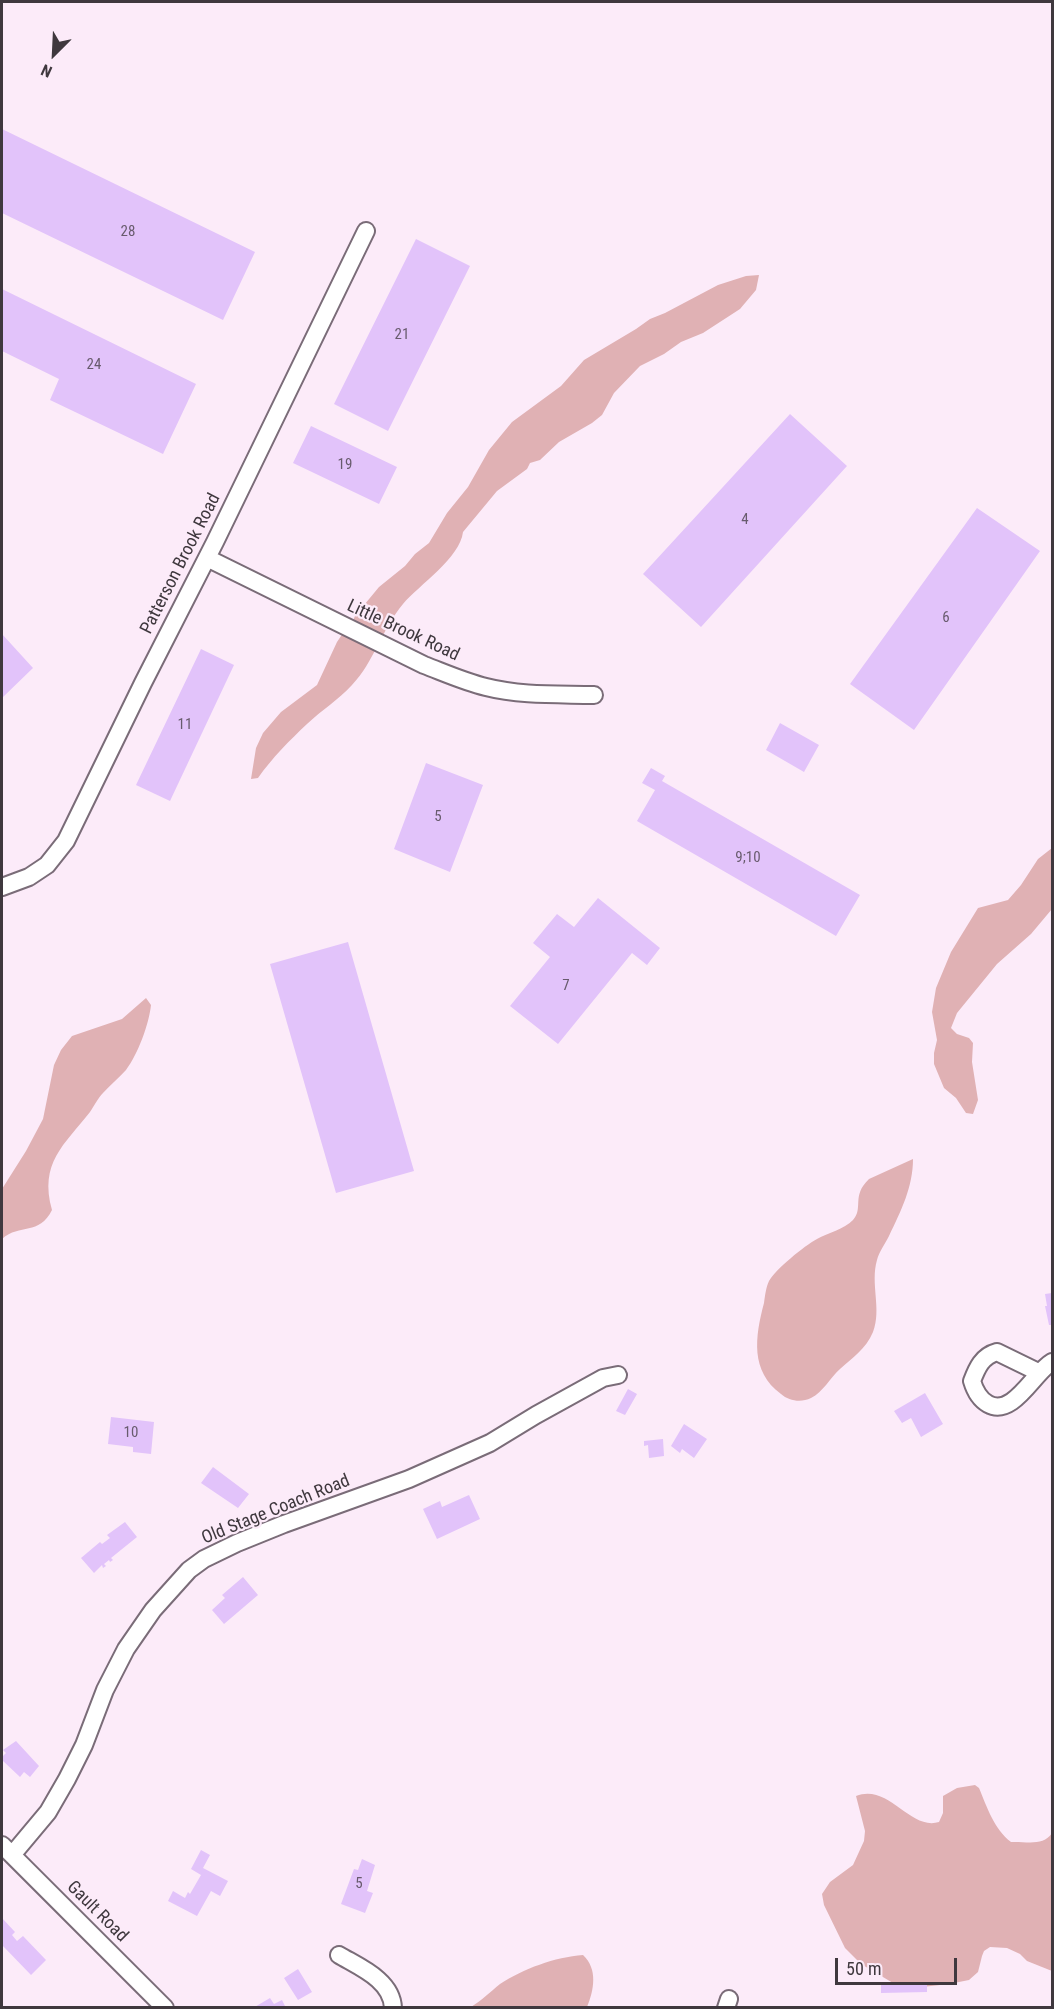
<!DOCTYPE html>
<html>
<head>
<meta charset="utf-8">
<style>
  body { margin:0 }
  #map { position:relative; width:1054px; height:2009px; overflow:hidden; background:#fcebf9; font-family:"Roboto Condensed",sans-serif }
  canvas { display:block }
  .frame { position:absolute; inset:0; border:3px solid #3f383e; pointer-events:none }
  .north { position:absolute; left:24px; top:24px; width:60px; height:60px; -webkit-text-stroke:4px #fcebf9; paint-order:stroke; rotate:204deg; font-size:16px; font-weight:700; line-height:24px; text-align:center; color:#3f383e }
  .north::after { content:''; display:block; margin:auto; width:21px; height:27px; background:#3f383e; clip-path:polygon(50% 0,100% 100%,50% 72%,0 100%) }
  .scale { position:absolute; left:835px; top:1958px; width:122px; height:27px; box-sizing:border-box; border:3px solid #3f383e; border-top:0; padding-left:8px; font-size:18px; line-height:21px; white-space:nowrap; color:#3f383e; -webkit-text-stroke:4px #fcebf9; paint-order:stroke }
</style>
</head>
<body>
<div id="map">
<canvas width="1054" height="2009"></canvas>
<div class="frame"></div>
<div class="north">N</div>
<div class="scale">50 m</div>
</div>
<script>
const context = document.querySelector('canvas').getContext('2d');
context.lineJoin = 'round';
function fillPath(path, color) { context.fillStyle = color; context.fill(path, 'evenodd'); }
function stroke(path, color, width, dash) { context.strokeStyle = color; context.lineWidth = width; context.lineCap = dash ? 'butt' : 'round'; context.setLineDash(dash || []); context.stroke(path); }
function label(font, color, halo, rows, align = 'center') {
  context.font = font + ' "Roboto Condensed",sans-serif'; context.lineWidth = 4.5; context.setLineDash([]); context.textBaseline = 'middle'; context.strokeStyle = halo; context.fillStyle = color; for (const [text, x, y, turn = 0] of rows) {
    context.save(); context.translate(x, y); context.rotate((+turn || 0) * Math.PI / 180); context.textAlign = isNaN(turn) ? turn : align; if (halo) context.strokeText(text, 0, 0); context.fillText(text, 0, 0); context.restore();
  }
}
const green = new Path2D(`
  M759,275L756,290L740,309L703,333L681,342L664,354L640,366L614,393L602,415L592,423L559,442L540,460L530,463L527,469L497,491L463,532C460,558 419,585 403,604C382,629 374,662 352,685C338,700 322,710 307,724C290,740 272,758 258,778L251,779L256,748L263,733L281,712L317,685L337,642L347,627L351,625L355,616L379,587L405,566L415,554L429,543L447,513L468,487L489,450L512,422L561,386L584,360L636,329L650,319L665,313L718,285L746,276Z
  M1052,848V909L1031,934L997,964L957,1013L951,1028L957,1034L969,1038L973,1043L972,1062L978,1100L973,1114L966,1113L956,1098L944,1088L934,1064V1053L937,1040L932,1012L936,988L951,952L978,908L1008,900L1021,885L1038,859Z
  M146,998L151,1005C149,1024 138,1054 126,1070C119,1078 110,1085 103,1093C98,1098 94,1106 90,1112C64,1145 39,1163 52,1210C39,1236 20,1223 2,1239V1189L26,1151L43,1119L54,1065L61,1050L72,1036L122,1019Z
  M913,1159C913,1187 901,1211 889,1236C885,1244 879,1252 877,1260C870,1284 882,1309 873,1332C866,1349 852,1358 840,1369C830,1378 823,1392 811,1398C801,1403 789,1401 781,1394C750,1371 755,1337 764,1303C765,1296 766,1287 769,1281C776,1269 804,1246 817,1239C828,1233 844,1229 853,1220C864,1208 851,1196 869,1179Z
  M975,1785L979,1788C987,1807 994,1829 1011,1842C1025,1841 1043,1847 1052,1833V1971L1027,1961L1020,1954L1007,1948L990,1947L984,1951L982,1956L978,1972L969,1980L949,1984L922,1987L893,1983L861,1964L845,1948L824,1905L822,1894L830,1882L853,1865L864,1841L865,1831L856,1796C889,1783 910,1831 939,1822L943,1813V1796L957,1788Z
  M583,1955C598,1969 594,1990 587,2007H471C481,2001 490,1992 500,1984C523,1969 555,1957 583,1955Z`);
const building = new Path2D(`
  M2,129L255,252L223,320L2,213Z
  M416,239L470,266L388,431L334,404Z
  M2,289L196,384L163,454L50,400L59,379L2,351Z
  M790,414L847,466L701,627L643,574Z
  M311,426L397,467L379,504L293,463Z
  M977,508L1040,551L914,730L850,684Z
  M2,634L33,668L2,698Z
  M201,649L234,665L170,801L136,785Z
  M780,723L819,745L804,772L766,750Z
  M426,763L483,785L450,872L394,849Z
  M651,768L665,776L662,781L860,895L836,936L637,821L655,790L642,783Z
  M598,898L660,948L647,965L632,953L558,1044L510,1006L550,957L533,943L557,914L574,927Z
  M348,942L414,1171L336,1193L270,964Z
  M1052,1293V1325H1049L1045,1306H1047L1045,1294Z
  M628,1389L637,1394L625,1415L616,1411Z
  M925,1393L943,1424L921,1437L911,1418L902,1423L894,1411Z
  M111,1417L154,1422L151,1454L133,1452V1447L108,1444Z
  M684,1424L707,1439L694,1458L682,1449L680,1453L671,1446Z
  M663,1439L664,1456L649,1458L648,1445L644,1446V1441Z
  M213,1467L249,1494L238,1508L201,1483Z
  M469,1495L480,1519L437,1539L423,1509L440,1501L442,1507Z
  M125,1522L137,1537L111,1558L113,1560L110,1562L109,1560L104,1564L106,1566L103,1568L102,1565L94,1573L81,1558L100,1542L102,1544L110,1538L107,1535Z
  M243,1577L258,1595L224,1624L212,1610L225,1598L222,1595Z
  M16,1741L39,1766L30,1777L24,1772L20,1777L2,1760V1757L6,1753L3,1750Z
  M201,1850L210,1855L203,1868L228,1881L220,1896L211,1891L197,1916L168,1901L173,1891L185,1898L188,1892L190,1894L201,1875L191,1869Z
  M362,1859L375,1865L367,1891L373,1893L365,1913L341,1904L354,1869L358,1870Z
  M2,1918L15,1932L12,1935L17,1941L23,1936L46,1960L31,1975L2,1945Z
  M298,1969L312,1992L298,2000L284,1978Z
  M927,1982V1992L881,1993V1983Z
  M270,1998L274,2004L282,2000L286,2008H253Z`);
const street = new Path2D(`
  M207,558L424,665C445,673 465,682 486,687C521,696 559,694 594,695
  M2,887L29,877L47,865L66,841L143,683L215,542L366,231
  M1038,1372L997,1352C982,1356 977,1368 972,1381C975,1391 979,1399 988,1404C1013,1418 1034,1372 1052,1362
  M2,1845L165,2008
  M12,1855L48,1812L67,1779L84,1745L105,1690L126,1649L153,1610L189,1570L204,1559L237,1543L284,1524L409,1479L490,1443L536,1415L603,1378L618,1375
  M339,1955C359,1967 392,1980 393,2008
  M726,2008L729,1999`);
const numberNames = [
  ["28",128,232],
  ["21",402,335],
  ["24",94,365],
  ["19",345,465],
  ["4",745,520],
  ["6",946,618],
  ["11",185,725],
  ["5",438,817],
  ["9;10",748,858],
  ["7",566,986],
  ["10",131,1433],
  ["5",359,1884]
];
const streetNames = [
  ["Patterson Brook Road",181,564,-63],
  ["Little Brook Road",403,631,25],
  ["Old Stage Coach Road",276,1510,-22],
  ["Gault Road",97,1912,45]
];
fillPath(green, '#e0b1b4');
fillPath(building, '#e2c3fa');
stroke(street, '#7a6c78', 20);
stroke(street, '#fff', 16);
label('15px', '#685b6d', null, numberNames);
label('18px', '#3f383e', '#fcebf9', streetNames);
</script>
</body>
</html>
